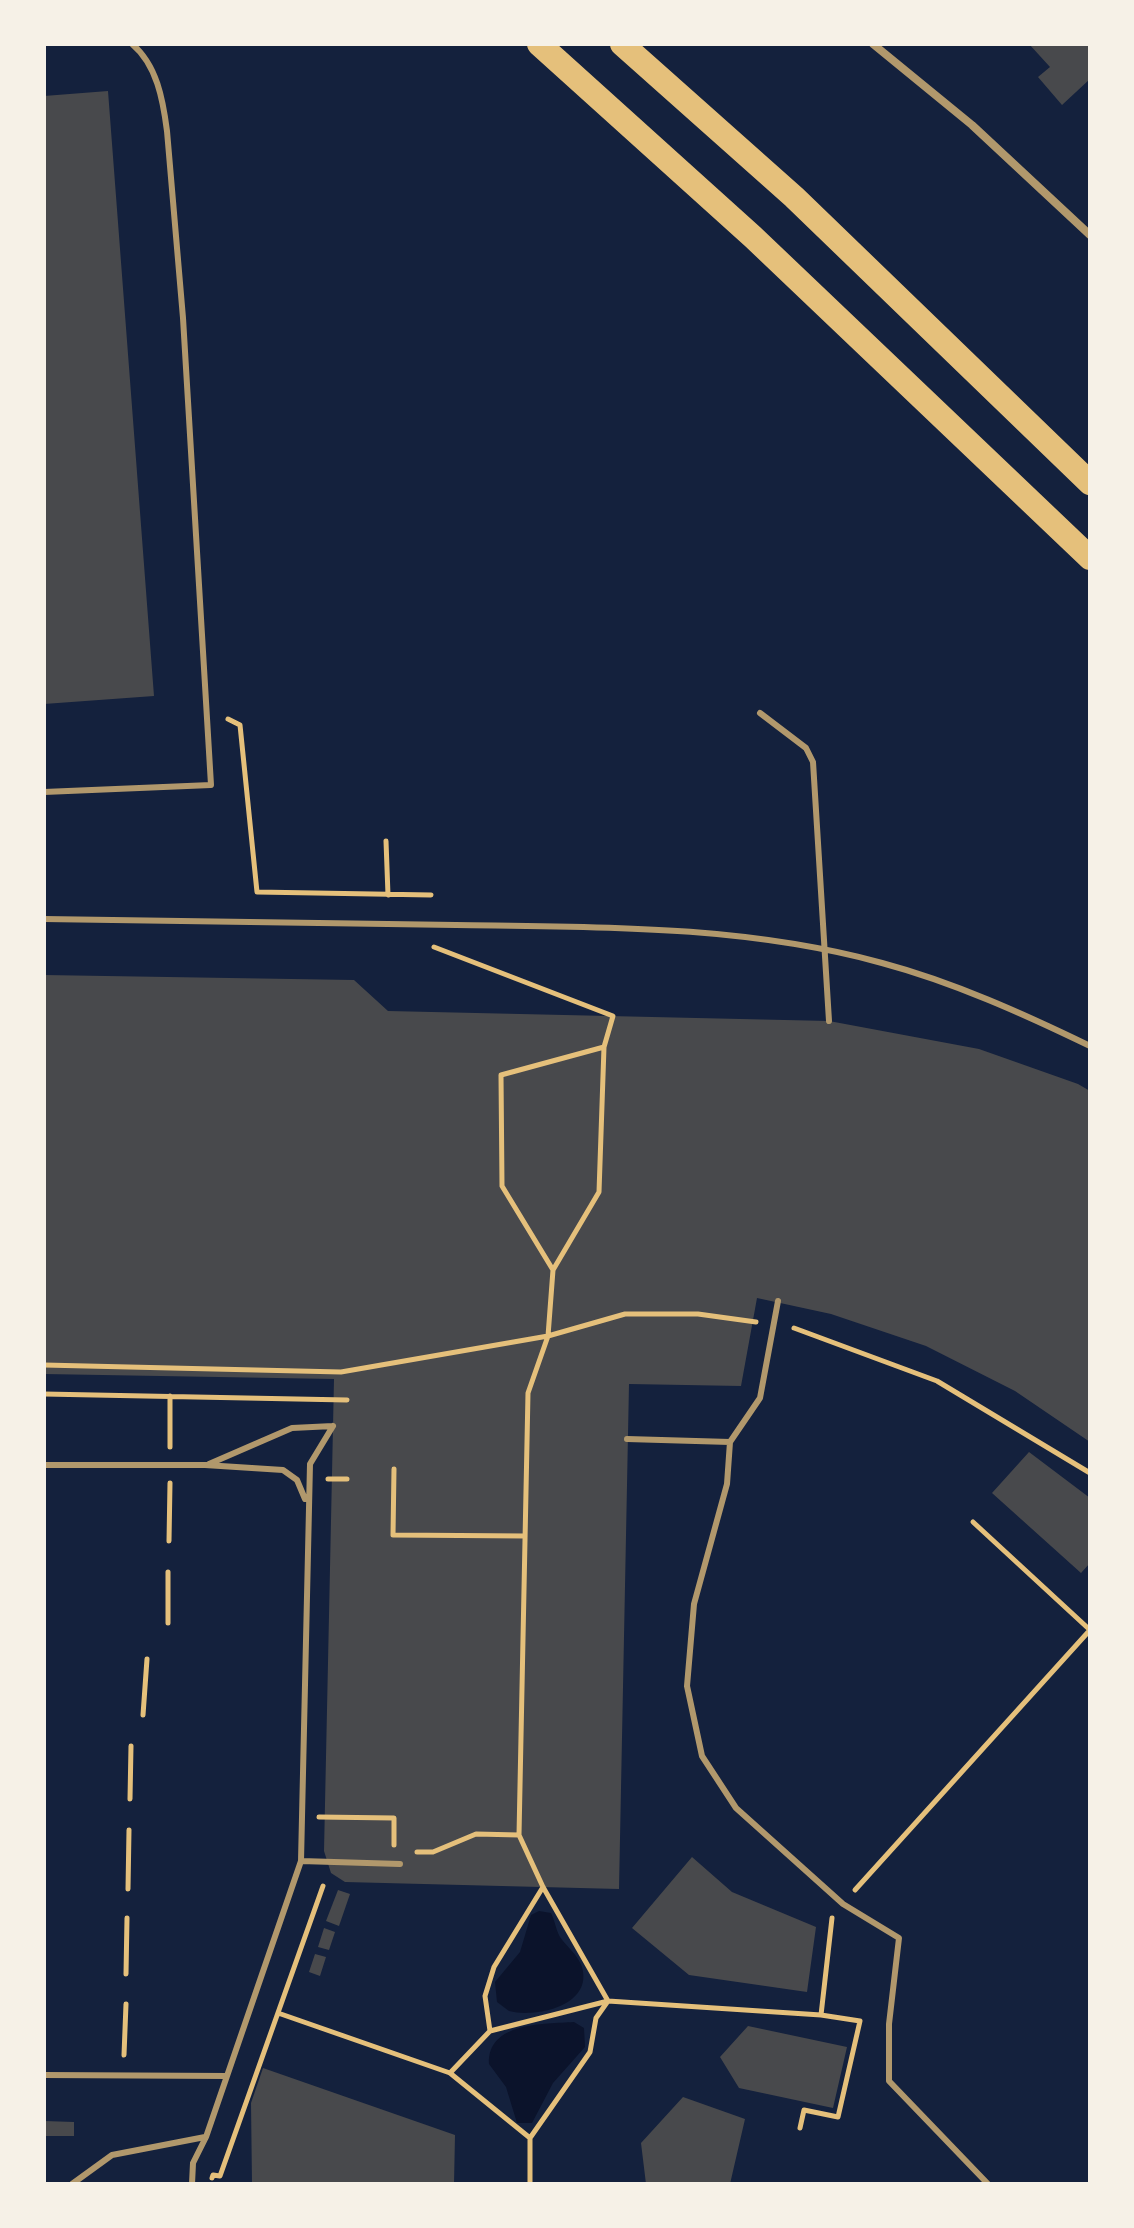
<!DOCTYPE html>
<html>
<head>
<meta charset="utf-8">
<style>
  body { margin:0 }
  #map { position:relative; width:1134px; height:2228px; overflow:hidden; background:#14213d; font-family:"Roboto Condensed",sans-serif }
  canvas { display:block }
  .frame { position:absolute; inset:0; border:46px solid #f6f1e7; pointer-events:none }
</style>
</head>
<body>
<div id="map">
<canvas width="1134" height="2228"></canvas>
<div class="frame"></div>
</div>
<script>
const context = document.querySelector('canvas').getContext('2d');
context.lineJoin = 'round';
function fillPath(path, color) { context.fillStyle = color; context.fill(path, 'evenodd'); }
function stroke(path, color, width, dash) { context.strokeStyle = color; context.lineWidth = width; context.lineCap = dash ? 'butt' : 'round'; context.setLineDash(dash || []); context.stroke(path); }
const water = new Path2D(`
  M539,1911L551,1913C555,1921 556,1930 560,1937C567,1947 578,1955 582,1967C593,2006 536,2018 509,2011L497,2002L495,1982L520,1952L531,1915Z
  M574,2022L584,2028L585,2047L553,2083L532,2123H517L506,2087L489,2064C487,2022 544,2024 574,2022Z`);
const building = new Path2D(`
  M1029,44H1090V79L1062,105L1038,77L1050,67Z
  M108,91L154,696L44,704V96Z
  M44,975L354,980L388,1011L829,1021L979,1049L1078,1084L1090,1091V1442L1015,1391L926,1346L831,1314L757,1298L741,1386L629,1384L619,1889L345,1882L331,1873L324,1851L334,1379L44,1374Z
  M1029,1452L1090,1498V1563L1081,1573L992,1493Z
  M692,1857L732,1892L816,1927L807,1992L689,1975L632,1928Z
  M338,1890L350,1894L339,1926L326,1921Z
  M324,1928L335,1932L329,1950L318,1947Z
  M315,1954L326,1957L320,1976L309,1972Z
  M748,2026L847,2047L833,2108L739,2088L720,2057Z
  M263,2068L455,2135L454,2184H252L251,2103Z
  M683,2097L745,2119L730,2184H646L641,2143Z
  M44,2121L74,2122V2136H44Z`);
const path = new Path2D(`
  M228,719L240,725L257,892L431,895
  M386,841L388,895
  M434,947L613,1016L604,1047L599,1192L553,1270L548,1336L528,1393L519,1835L543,1887L608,2001L596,2018L590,2052L530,2138V2184
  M553,1270L502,1186L501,1075L604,1047
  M794,1328L937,1381L1090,1473
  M44,1365L341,1372L548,1336L625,1314H698L756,1322
  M44,1394L347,1400
  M170,1396V1447
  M394,1469L393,1535L525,1536
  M328,1479H347
  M973,1522L1090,1630
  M169,1541L170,1483
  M168,1623V1572
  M143,1715L147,1659
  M130,1799L131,1746
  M319,1817L394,1818V1845
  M417,1852H433L476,1834L519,1835
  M128,1889L129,1830
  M855,1890L1090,1630
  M126,1974L127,1918
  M278,2013L450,2073L530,2138
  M821,2015L832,1918
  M490,2031L485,1996L494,1967L543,1887
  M124,2055L126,2004
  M450,2073L490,2031L608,2001L821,2015L860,2021L838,2117L804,2110L800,2128
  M212,2178L213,2175L220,2176L323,1886`);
const service = new Path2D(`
  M760,713L806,748L813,762L829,1021
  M44,792L211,785L183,318L167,131C163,100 157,65 132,44
  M44,919C181,921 318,924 456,925C598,927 744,925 882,963C953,982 1024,1014 1090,1046
  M778,1301L760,1398L730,1442L727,1484L694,1604L687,1686L702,1756L736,1808L843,1904L899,1938L889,2024V2081L988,2184
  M627,1439L730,1442
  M209,1464L292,1428L333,1426
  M44,1465H205L283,1470L297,1480L305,1499
  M301,1861L400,1864
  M44,2075L227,2076
  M72,2184L112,2155L205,2137
  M192,2184L193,2163L206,2137L301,1861L310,1464L333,1426`);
const minor = new Path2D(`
  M873,44L972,125L1090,235`);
const motorway = new Path2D(`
  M539,44L753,237L1090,558
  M622,44L794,197L1090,483`);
fillPath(water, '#0b132b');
fillPath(building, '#48494c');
stroke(path, '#e5c07b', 5);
stroke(service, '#b1986c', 6);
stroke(minor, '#b1986c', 8);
stroke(motorway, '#e5c07b', 24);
</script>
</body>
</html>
